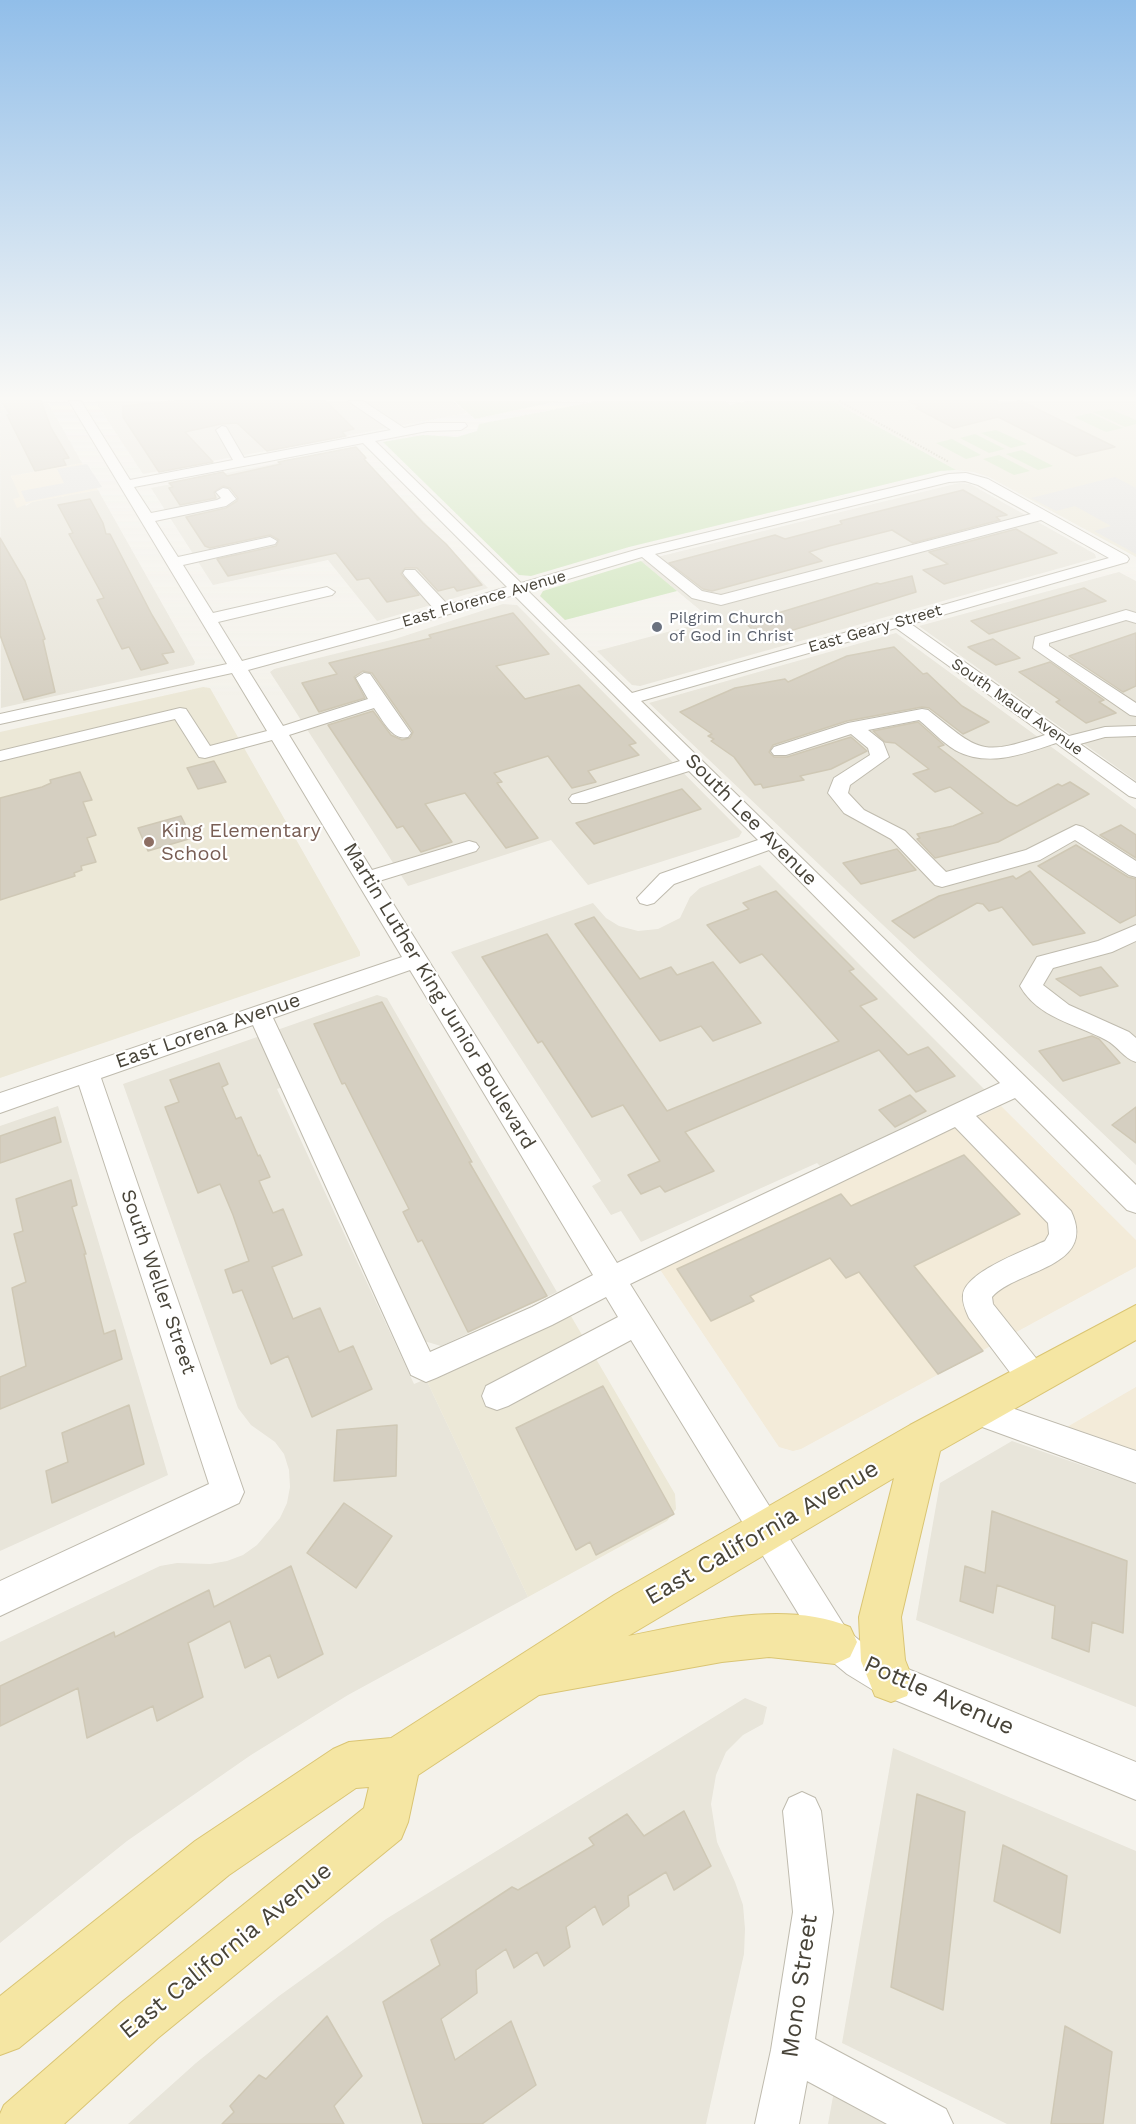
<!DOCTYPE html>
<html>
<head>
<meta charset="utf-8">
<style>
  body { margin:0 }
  canvas { display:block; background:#f4f2eb }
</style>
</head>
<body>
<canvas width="1136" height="2124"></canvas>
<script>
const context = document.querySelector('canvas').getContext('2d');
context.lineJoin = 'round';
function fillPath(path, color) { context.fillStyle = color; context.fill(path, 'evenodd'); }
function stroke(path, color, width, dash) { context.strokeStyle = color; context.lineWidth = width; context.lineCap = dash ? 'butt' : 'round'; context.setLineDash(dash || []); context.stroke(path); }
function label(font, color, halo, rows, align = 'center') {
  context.font = font + ' "Work Sans",sans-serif'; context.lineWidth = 4.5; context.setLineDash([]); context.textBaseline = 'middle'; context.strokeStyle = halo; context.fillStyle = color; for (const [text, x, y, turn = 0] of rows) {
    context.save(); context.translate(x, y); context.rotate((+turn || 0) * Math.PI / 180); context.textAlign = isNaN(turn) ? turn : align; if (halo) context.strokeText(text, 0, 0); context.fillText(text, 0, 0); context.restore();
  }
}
const residential = new Path2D(`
  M0,401H47L82,463L11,476L26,506L32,502L98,490L195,662L194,665L1,708Z
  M95,401H452L467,413L143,474Z
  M353,448L488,588L377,621L328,560L213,585L151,488Z
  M959,483L970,484L1095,554L1096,558L640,686L632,685L597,651L712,620L641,561Z
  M1119,572L1136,581V781L919,626Z
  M503,604L517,605L742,832L739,837L588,885L551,840L408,886L270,672L274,669L395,639Z
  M896,633L1136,809V1165L649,703Z
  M760,865L986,1091L820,1166L817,1163L641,1242L621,1211L611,1215L592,1186L601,1181L451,952L593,903L606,918L619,926L638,931L658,929L680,918L690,897L700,888Z
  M377,995L387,998L557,1292L441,1346L424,1341L298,1081L277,1089L414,1384L426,1379L528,1597L348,1695L251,1755L127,1841L0,1943V1642L160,1566L177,1563L210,1564L227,1561L243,1555L257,1545L280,1518L287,1503L290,1487L289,1470L284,1454L275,1442L251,1425L238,1408L123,1084Z
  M58,1106L168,1475L0,1551V1126Z
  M1012,1441L1136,1484V1707L916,1620L940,1483Z
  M745,1698L767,1707L763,1724L743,1735L726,1752L716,1775L711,1804L717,1842L735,1882L743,1905L745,1929L744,1954L706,2124H128L196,2063L279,1996L386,1919Z
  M893,1748L1136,1851V2124H1007L842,2043Z
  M834,2091L900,2124H828Z`);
const commercial = new Path2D(`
  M82,463L98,490L32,502L17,508L13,499L20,497L11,476Z
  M1001,1106L1136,1240V1267L801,1449L793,1451L779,1447L657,1265Z
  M1136,1387V1459L1068,1435L1067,1427Z`);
const education = new Path2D(`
  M832,401H1136V557L989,477L974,472L956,470Z
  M203,687L210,688L360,952V956L0,1078V732Z
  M568,1311L675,1494L676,1509L667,1521L528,1597L426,1379Z`);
const green = new Path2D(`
  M454,401H558L475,419Z
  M598,401H724L730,405L748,401H832L956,470L940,471L629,547L531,576L519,575L383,442L423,435L457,437L477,431L479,424Z
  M1110,409L1136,420V424L1125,427L1093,412Z
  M1091,413L1123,428L1106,432L1074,417Z
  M996,430L1027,444L1011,448L981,433Z
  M975,434L1005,449L989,453L960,438Z
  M952,439L981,455L966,459L936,443Z
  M1022,450L1053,466L1038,470L1006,454Z
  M999,455L1030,471L1014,475L983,459Z
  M641,561L677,591L565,620L540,596L543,591Z`);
const parking = new Path2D(`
  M87,464L102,487L26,502L21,491L64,483L57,469Z
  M1115,477L1136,488V554L1094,531L1111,526L1075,506L1056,511L1031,498Z`);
const building = new Path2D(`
  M1,401H41L51,428L69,458L63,459L66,465L35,471L7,415L10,414Z
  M174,401H326L354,429L342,432L346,436L267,451L237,423L221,424L185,432L213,462L159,472L123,417V406Z
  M909,401H997V405L1021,401L1115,447L1076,456L998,417L954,428L916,408L920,407Z
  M356,447L366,458L364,459L423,523L446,544L482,585L457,591L454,587L438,591L417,568H405L401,574L419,595L387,602L369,578L357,580L336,553L228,576L217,559L276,546L279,540L270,535L210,548L205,546L186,517L226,508L237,501L238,498L230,488L223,486L214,492L216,498L180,505L169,488L173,487L169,483L223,472L227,476L281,464L278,462Z
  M963,490L1007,515L996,517L1000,520L913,543L892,530L829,546L809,552L822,561L712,591L703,589L669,563L775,535L785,539L842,524L840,521Z
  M90,499L103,523L106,534H110L152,615L174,652L162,654L168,663L141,670L129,647L122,649L97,600L104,598L69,534L73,533L58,505Z
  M1016,529L1057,553L944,584L923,570L948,564L929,552Z
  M0,538L25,581L45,639L43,640L55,692L24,700L0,635Z
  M912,576L916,592L764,639L745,623L877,583L880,584Z
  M1084,588L1106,601L989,634L971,621Z
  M513,613L549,654L496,666L525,699L579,685L636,743L629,745L639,755L588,771L596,782L572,788L548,756L494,773L502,782L497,783L538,838L506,848L465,793L425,804L452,842L421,852L403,826L397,828L328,725L373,711L391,735L402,740L410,738L413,732L372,673L363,671L354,677L365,698L319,712L302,683L337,674L329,663L431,638L429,635Z
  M1136,633V686L1123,692L1069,656Z
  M993,639L1020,658L996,665L968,647Z
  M894,647L923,674L927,673L962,706L989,722L963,734L929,708L922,707L847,721L773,745L769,752L774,757H787L851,737L867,751L831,769L800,776L804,780L763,788L761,784L755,785L734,757L711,741L714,739L708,736L712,734L680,712L735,688L785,679L788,682L847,656Z
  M1050,662L1104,700L1099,702L1116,713L1086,723L1056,702L1060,700L1019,672Z
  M918,722L944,745L938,747L1009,802L1017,806L1058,784L1062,786L1070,782L1089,794L998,842L935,858L917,839L920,838L917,834L953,826L983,813L950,787L935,792L913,774L929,769L895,743L885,742L873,731Z
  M214,761L226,782L198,789L187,768Z
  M80,772L92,800L83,802L96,835L87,838L96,862L81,866L82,870L74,873L75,876L0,900V798L42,787L51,783L50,780Z
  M682,789L701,809L594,844L576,823Z
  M181,816L192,838L148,851L138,828Z
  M1121,825L1136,835V858L1100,835Z
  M1076,845L1128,877L1136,879V915L1120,923L1038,866Z
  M897,849L916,870L861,884L843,863Z
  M1030,871L1085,933L1033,945L1002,907L989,911L983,904L977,903L914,938L892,921L939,896L1013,876L1016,879Z
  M776,891L854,969L849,971L877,999L860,1006L908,1055L928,1047L955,1076L916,1092L879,1050L685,1132L714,1171L665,1192L660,1186L641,1194L628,1175L660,1161L623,1105L592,1117L542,1041L538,1043L482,957L547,934L667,1111L839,1041L762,954L740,963L707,925L749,909L743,903Z
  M594,917L640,979L671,967L677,975L713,962L761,1023L713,1041L701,1026L660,1041L575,924Z
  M1101,967L1118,986L1080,996L1056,979Z
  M382,1002L472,1162H469L547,1296L468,1332L422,1240L418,1242L403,1212L409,1209L345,1083L342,1084L314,1024Z
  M1092,1036L1099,1039L1120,1063L1063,1081L1039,1051Z
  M219,1063L228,1084L222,1087L236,1119L241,1117L258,1156L260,1155L270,1177L259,1181L273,1213L283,1209L302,1255L272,1267L293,1319L320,1308L339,1352L353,1346L372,1389L312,1417L288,1356L271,1364L242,1290L233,1293L225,1270L249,1261L233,1215L220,1184L198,1193L165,1107L179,1102L170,1080Z
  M910,1095L926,1111L895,1127L879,1110Z
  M1136,1107V1143L1112,1125Z
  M55,1117L61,1142L0,1163V1136Z
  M964,1155L1020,1214L914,1266L983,1351L938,1374L859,1272L846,1278L830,1258L750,1296L754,1301L711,1321L677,1269L841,1194L851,1206Z
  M71,1180L77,1205L72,1207L86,1254H84L104,1334L115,1330L122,1359L0,1409V1377L26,1366L12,1288L26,1282L14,1234L23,1231L16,1199Z
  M603,1386L674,1514L596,1555L590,1542L576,1550L516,1428Z
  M129,1405L144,1464L52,1503L46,1471L68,1462L62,1433Z
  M397,1425L396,1476L334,1481L337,1430Z
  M344,1503L392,1536L356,1588L307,1553Z
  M992,1511L1127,1561L1123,1633L1092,1622L1089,1652L1052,1638L1055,1606L997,1585L993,1613L960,1601L965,1566L985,1573Z
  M291,1566L323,1654L278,1678L270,1655L245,1668L230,1621L188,1643L203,1697L157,1721L153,1706L87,1738L78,1688L0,1726V1686L114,1632L115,1637L209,1590L214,1607Z
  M917,1794L965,1812L943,2010L891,1987Z
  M684,1811L711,1866L674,1890L666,1872L628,1896L629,1906L603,1925L595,1906L566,1927L570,1947L544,1966L537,1952L514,1968L506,1949L476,1970L477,1993L441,2019L455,2060L511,2021L536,2085L482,2124H423L383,2002L440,1965L431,1940L512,1887L518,1890L594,1845L589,1838L627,1814L644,1836Z
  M1003,1845L1067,1876L1060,1933L994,1901Z
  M327,2016L362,2076L334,2106L344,2124H222L234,2112L230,2106L259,2075L266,2079Z
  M1065,2026L1112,2052L1103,2124H1051Z`);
const path = new Path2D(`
  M839,401L949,462`);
const minor = new Path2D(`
  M69,401H81L130,480L233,460L216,430L222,426L226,427L244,458L391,430L348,401H363L404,428L427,423H465L467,426L461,430L427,431L375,441L521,583L639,549L949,474L966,473L988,479L1127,556L1129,559L1127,562L911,624L1069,736L1105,727L1136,726V736L1105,737L1080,744L1136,783V798L1129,796L1056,743C1024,754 988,768 955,750C942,742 931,730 919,720L868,730L883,742L889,757L850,785L848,793L864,810L905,831L946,872L1026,850L1076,825L1083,827L1136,861V877L1129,875L1075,840L1040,860L942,887L935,885L891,839L844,813L828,793L834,778L870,755L868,748L851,734L786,755H774L771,751L774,747L848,723L922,709L928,710C980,751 979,757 1045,735L896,628L641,701L1136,1185V1213L1127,1210L1015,1098L976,1116L1071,1211C1098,1268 1017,1269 992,1297L993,1304L1043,1367L1047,1377L1043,1387L1032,1391L1021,1387L969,1318C966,1311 962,1303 963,1295C965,1272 1026,1250 1045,1241L1049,1234L1048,1223L955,1127L630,1284L847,1630L871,1650L903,1667L1136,1762V1800L878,1693L847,1674L823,1654L631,1340L508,1406L497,1410L486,1406L482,1396L486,1386L618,1317L606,1297L552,1325L436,1378L426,1382L411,1375L253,1025L101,1078L244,1492L239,1503L0,1616V1581L209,1484L79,1085L0,1113V1093L402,957L272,740L205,758L199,757L175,719L0,761V751L180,708L186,709L210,746L267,731L232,673L0,724V714L227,664ZM363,443L507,587L448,605L415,570H405L403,573L405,576L434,609L242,661L218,622L332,595L335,592L327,587L213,613L183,565L275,544L277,541L270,537L178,557L155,521L226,506L236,499L228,489L223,488L216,492L221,498L217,500L151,513L134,487ZM965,481L978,485L1031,514L721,595L702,591L655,554L949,482ZM1041,520L1109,558L632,693L528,591L642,557L692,598L721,605ZM514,595L680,761L572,795L569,799L572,803H586L689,771L758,840L660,874L637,898L640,903L647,905L654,903L674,884L769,850L1000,1083L617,1263L379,881L476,851L479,847L476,843L469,841L372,870L289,735L374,708C383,720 392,741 408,737L411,733L370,674L364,673L356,678L368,699L283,726L248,670L388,632ZM410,970L593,1275L532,1307L430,1352L273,1018Z
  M1126,610L1136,613V623L1126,620L1049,643V646L1136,703V716L1130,715L1033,648L1035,637Z
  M1136,925V941L1112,952L1053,968L1043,985L1069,1005L1129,1032L1136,1038V1062C1123,1058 1118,1046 1106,1040C1076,1024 1038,1018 1020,986L1037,957L1098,941Z
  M974,1395L1136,1451V1483L963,1420L959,1410L963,1400Z
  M802,1792L815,1798L821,1811L833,1912L815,2039L946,2109L953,2124H887L807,2081L799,2124H755L771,2050L793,1912L783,1811L789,1798Z`);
const major = new Path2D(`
  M1136,1305V1340L940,1451L901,1617L905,1660L913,1680L907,1696L891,1702L875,1696L861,1661L859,1617L894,1478L628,1636C696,1623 784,1599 850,1627L857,1642L850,1657L835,1664L769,1657L722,1662L539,1695L418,1775L408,1822L401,1839L158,2038L64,2124H0V2114L4,2105L122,2002L364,1808L369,1787L356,1788L229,1875L19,2048L0,2055V1996L195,1841L333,1749L349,1742L391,1738L614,1595L910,1425Z`);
const markers = [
  [657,627,6,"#6b7280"],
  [149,842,6,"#8d6e63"]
];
const farStreetnames = [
  ["East Florence Avenue",484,599,-16],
  ["East Geary Street",875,629,-16],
  ["South Maud Avenue",1017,707,35]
];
const farWorshipnames = [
  ["Pilgrim Church",669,618],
  ["of God in Christ",669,636]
];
const streetNames = [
  ["South Lee Avenue",751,820,45],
  ["Martin Luther King Junior Boulevard",439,996,59],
  ["East Lorena Avenue",208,1031,-19],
  ["South Weller Street",158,1282,71]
];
const educationNames = [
  ["King Elementary",161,831],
  ["School",161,854]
];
const nearStreetnames = [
  ["East California Avenue",762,1533,-30],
  ["Pottle Avenue",939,1696,24],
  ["East California Avenue",226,1951,-39],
  ["Mono Street",800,1986,-82]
];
fillPath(residential, '#e8e5da');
fillPath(commercial, '#f3ebd9');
fillPath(education, '#ece8d7');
fillPath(green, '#cce4b8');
fillPath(parking, '#e3e2df');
fillPath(building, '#d5cfc1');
stroke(building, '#cfc8b5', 1.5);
stroke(minor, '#bfbbae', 2);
stroke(major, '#dac573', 2);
stroke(path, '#bfb8a1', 2, [1.5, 1.5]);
fillPath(minor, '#fff');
fillPath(major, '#f5e6a3');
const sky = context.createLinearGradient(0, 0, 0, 699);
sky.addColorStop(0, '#91bee9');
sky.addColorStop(0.57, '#faf9f6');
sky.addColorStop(1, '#faf9f600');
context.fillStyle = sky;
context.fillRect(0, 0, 1136, 699);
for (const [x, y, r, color] of markers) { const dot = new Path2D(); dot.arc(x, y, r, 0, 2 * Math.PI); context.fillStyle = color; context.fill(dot); stroke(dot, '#fff', 2); }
label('16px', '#484439', '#fff', farStreetnames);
label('16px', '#5b616d', '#fff', farWorshipnames, 'left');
label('20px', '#484439', '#fff', streetNames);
label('20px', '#785e54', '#fff', educationNames, 'left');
label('24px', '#484439', '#fff', nearStreetnames);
</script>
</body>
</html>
